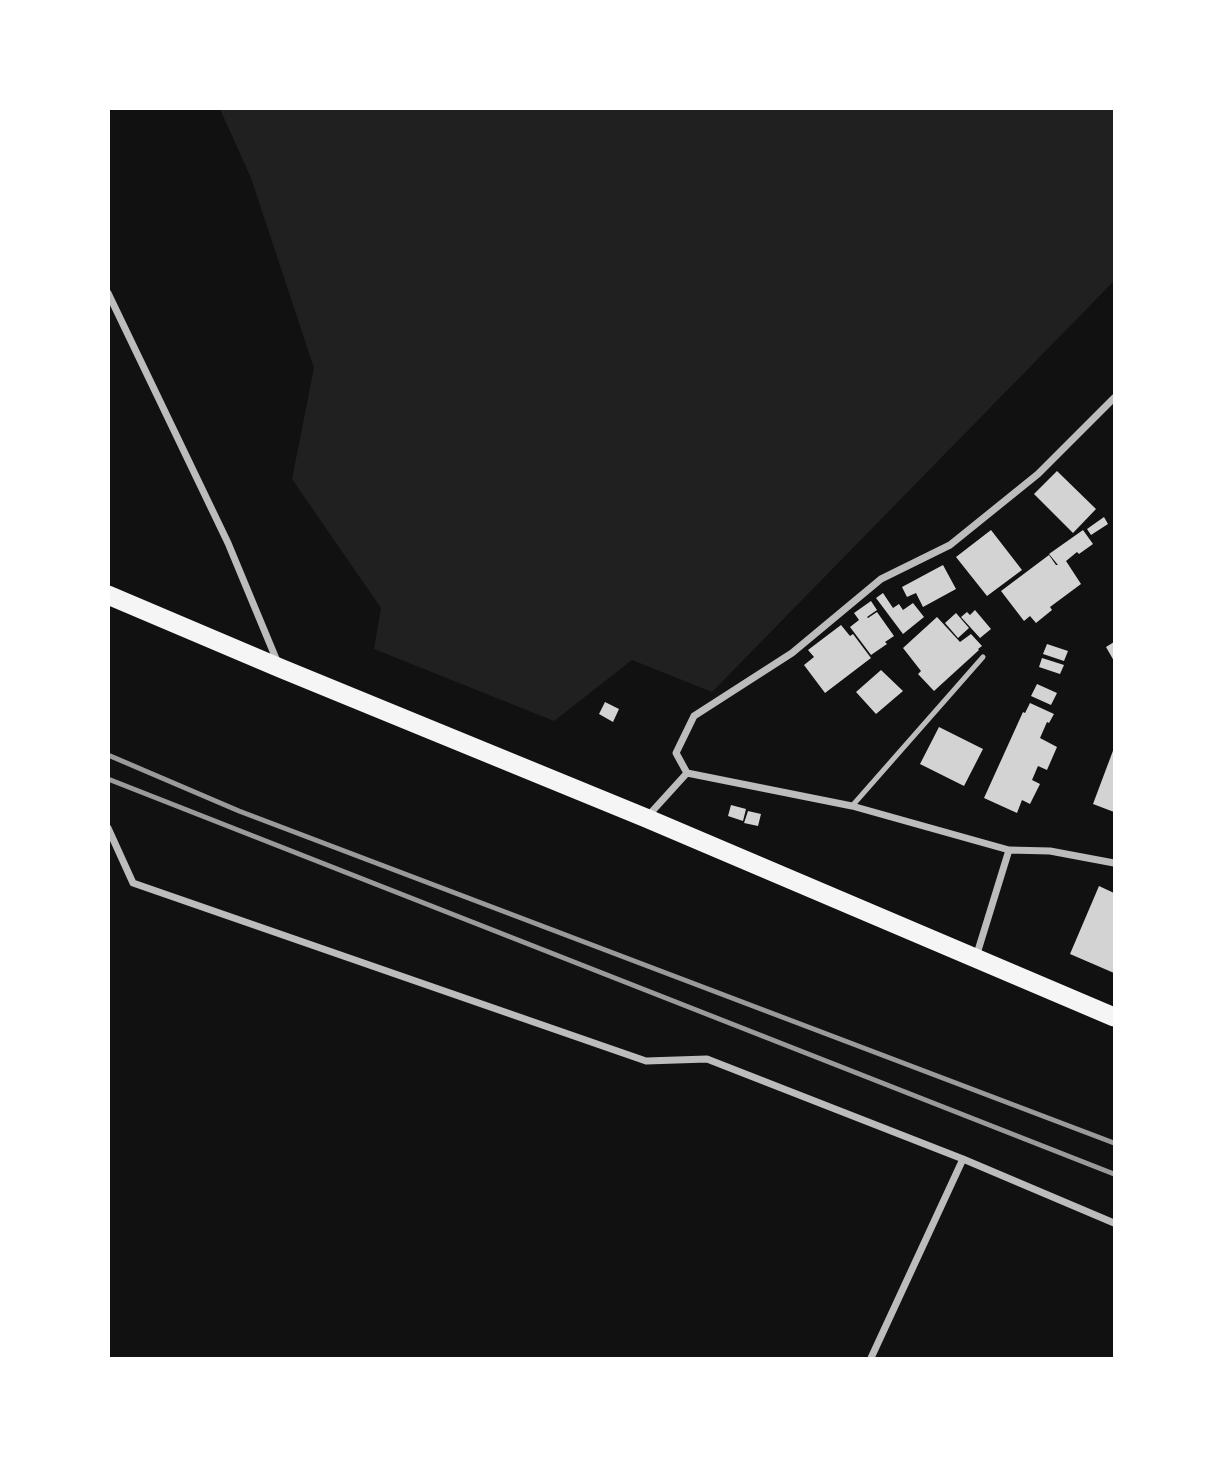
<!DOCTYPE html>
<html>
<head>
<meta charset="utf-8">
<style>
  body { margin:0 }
  #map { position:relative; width:1223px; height:1467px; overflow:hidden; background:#111; font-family:"DejaVu Sans",sans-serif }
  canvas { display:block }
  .frame { position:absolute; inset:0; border:110px solid #fff; pointer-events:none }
</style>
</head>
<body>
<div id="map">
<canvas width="1223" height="1467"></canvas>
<div class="frame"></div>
</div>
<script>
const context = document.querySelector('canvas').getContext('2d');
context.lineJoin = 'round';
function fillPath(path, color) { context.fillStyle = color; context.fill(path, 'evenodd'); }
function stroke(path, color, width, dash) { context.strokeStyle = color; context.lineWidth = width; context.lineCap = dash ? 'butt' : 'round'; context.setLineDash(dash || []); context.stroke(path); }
const green = new Path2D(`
  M220,109H1114V281L712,692L632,660L554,721L374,649L381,608L292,479L314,368L251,178Z`);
const building = new Path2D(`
  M1057,471L1096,509L1073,533L1034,494Z
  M1104,517L1108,524L1091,535L1087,529Z
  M991,530L1022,570L987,596L956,557Z
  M1083,530L1093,544L1079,554L1077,552L1066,561L1081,584L1050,607L1052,610L1036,623L1030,616L1024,621L1001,591L1049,555L1056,565H1058L1049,554Z
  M943,565L956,589L923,607L916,593L907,597L902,587Z
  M883,593L893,608L899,604L903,610L913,603L924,617L903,634L876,598Z
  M871,601L877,610L867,617L868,618L877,612L894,636L885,642L887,644L871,655L850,627L859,620L854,613Z
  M975,610L991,629L980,638L961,617L967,612L970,615Z
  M956,613L969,628L958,638L945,623Z
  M937,617L960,642L971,634L982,646L978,649L979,650L934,691L918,674L921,671L903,648Z
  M841,625L850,636L853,634L871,658L825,693L804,665L814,657L808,650Z
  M1114,642V661L1106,647Z
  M1047,644L1068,651L1064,661L1043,654Z
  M1042,658L1064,665L1060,674L1039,667Z
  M881,670L903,691L876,714L856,692Z
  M1037,684L1057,693L1051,705L1031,696Z
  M605,702L619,709L613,722L599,714Z
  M1030,703L1054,714L1049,723L1047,722L1040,738L1057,747L1047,770L1038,766L1032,780L1040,784L1030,804L1022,800L1017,813L984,798L1023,712L1025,713Z
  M939,727L983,749L964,786L920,764Z
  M1114,748V812L1093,804Z
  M731,805L746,809L743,821L728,816Z
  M748,811L761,814L758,826L744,823Z
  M1099,886L1114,893V973L1070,954Z`);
const service = new Path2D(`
  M852,806L983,657`);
const minor = new Path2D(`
  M108,293L228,543L277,661
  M687,773L676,753L694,716L792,653L881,579L950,545L1038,474L1114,398
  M647,817L687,773L852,806L1009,850L1050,851L1114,863
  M108,828L133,883L646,1061L707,1059L963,1159L1114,1223
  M976,957L1009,850
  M871,1358L963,1159`);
const trunk = new Path2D(`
  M108,595L280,668L646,818L1114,1017`);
const rail = new Path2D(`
  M108,755L239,811L1114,1143
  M108,779L1114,1174`);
fillPath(green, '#202020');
fillPath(building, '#d3d3d3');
stroke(service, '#bcbcbc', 5);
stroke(minor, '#bcbcbc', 7);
stroke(trunk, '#f5f5f5', 19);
stroke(rail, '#9a9a9a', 5);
</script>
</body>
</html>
